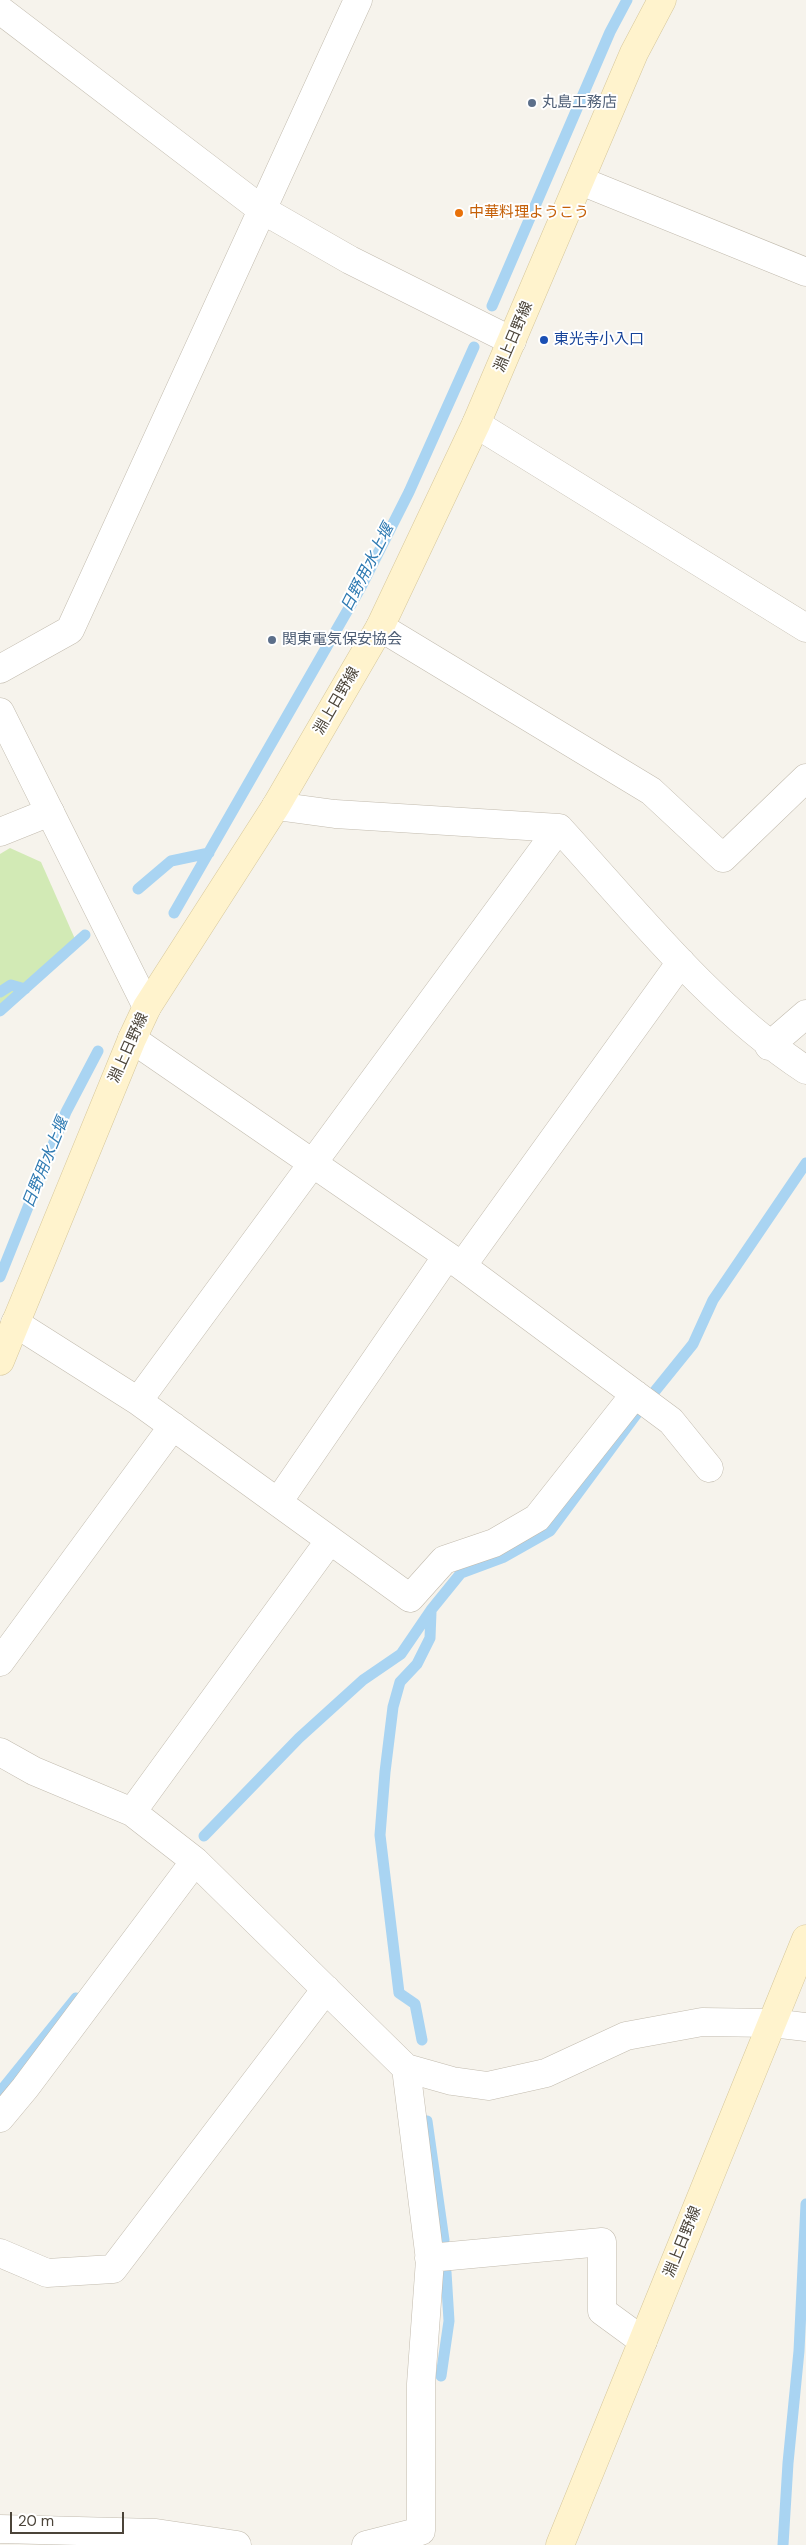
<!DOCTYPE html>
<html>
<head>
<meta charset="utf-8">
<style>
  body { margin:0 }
  #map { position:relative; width:806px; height:2545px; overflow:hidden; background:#f6f3ec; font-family:"DM Sans",sans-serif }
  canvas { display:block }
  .scale { position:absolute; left:10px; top:2512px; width:114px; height:22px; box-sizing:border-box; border:2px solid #4b4439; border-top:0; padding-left:6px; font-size:15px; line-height:18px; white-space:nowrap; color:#4b4439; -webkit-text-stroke:4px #fff; paint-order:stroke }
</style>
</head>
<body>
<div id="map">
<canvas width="806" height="2545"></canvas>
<div class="scale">20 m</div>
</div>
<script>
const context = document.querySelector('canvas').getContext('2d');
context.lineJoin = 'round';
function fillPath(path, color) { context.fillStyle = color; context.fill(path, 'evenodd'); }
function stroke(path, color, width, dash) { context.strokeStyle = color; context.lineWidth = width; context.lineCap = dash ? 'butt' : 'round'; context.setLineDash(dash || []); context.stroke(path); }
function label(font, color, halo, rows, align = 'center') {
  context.font = font + ' "DM Sans","Noto Sans JP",sans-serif'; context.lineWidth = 4; context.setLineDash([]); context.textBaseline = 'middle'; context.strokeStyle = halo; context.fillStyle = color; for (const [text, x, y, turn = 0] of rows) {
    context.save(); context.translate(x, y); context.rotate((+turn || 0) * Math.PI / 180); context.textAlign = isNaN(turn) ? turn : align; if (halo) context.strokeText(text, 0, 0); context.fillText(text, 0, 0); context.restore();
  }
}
const green = new Path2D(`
  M10,848L41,862L75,939L0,1009V854Z`);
const stream = new Path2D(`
  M492,306L610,32L627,0
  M138,889L171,861L209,853
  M174,913L361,587L409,492L474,347
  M0,992L11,985L25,989
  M0,1011L85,935
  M0,1277L66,1112L98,1051
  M651,1396L693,1344L713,1300L806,1163
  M204,1836L299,1738L363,1680L401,1654L431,1610L461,1573L504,1557L550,1531L638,1412
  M422,2040L415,2004L399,1993L380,1835L385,1772L393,1707L400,1682L417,1664L430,1638L431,1612
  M0,2092L76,1998
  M427,2121L444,2240
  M441,2376L449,2321L446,2272
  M783,2545L788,2463L799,2351L806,2204`);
const minor = new Path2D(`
  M0,10L261,209L350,260L512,341
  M581,181L806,272
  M476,424L806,628
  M380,627L651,791L723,858L806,778
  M0,669L70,630L358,0
  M276,806L335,814L559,828C636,912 710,1007 806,1070
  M0,832L50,812
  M132,1039L462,1266L671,1421L709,1468
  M769,1046L806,1014
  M462,1266L681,962
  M15,1323L138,1401L410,1598L444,1560L494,1543L537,1518L635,1394
  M138,1401L559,828
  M278,1502L447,1256
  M0,1662L173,1426
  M0,1752L34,1771L132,1812L195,1861L406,2068L452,2081L488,2086L546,2073L626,2036L702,2022L772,2023L806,2027
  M132,1812L330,1540
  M0,2118L25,2088L195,1861
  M0,2253L47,2273L113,2269L326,1989
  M429,2258L602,2242V2311L643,2341
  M0,2529L156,2533L237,2545
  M366,2545L421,2531V2384L430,2260L406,2068`);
const tertiary = new Path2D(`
  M0,712L147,1007`);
const secondary = new Path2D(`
  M0,1361L132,1039L147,1007L276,806L380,627L476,424L634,53L662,0
  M560,2545L806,1939`);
const markers = [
  [532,103,5,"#5c6f8a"],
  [459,213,5,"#e8710a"],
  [544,340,5,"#1a4fb4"],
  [272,640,5,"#5c6f8a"]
];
const serviceNames = [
  ["丸島工務店",542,103],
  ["関東電気保安協会",282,640]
];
const foodNames = [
  ["中華料理ようこう",469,213]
];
const streetNames = [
  ["淵上日野線",514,337,-67],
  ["淵上日野線",337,701,-60],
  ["淵上日野線",129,1048,-66],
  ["淵上日野線",683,2242,-68]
];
const transitNames = [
  ["東光寺小入口",554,340]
];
const waterNames = [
  ["日野用水上堰",368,568,-63],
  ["日野用水上堰",46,1163,-68]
];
fillPath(green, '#d2eab5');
stroke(stream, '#a9d4f2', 11);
stroke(minor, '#c2bbae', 29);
stroke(tertiary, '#c2bbae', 29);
stroke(secondary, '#d6c79b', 29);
stroke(minor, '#fff', 28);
stroke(tertiary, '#fff', 28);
stroke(secondary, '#fff3cd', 28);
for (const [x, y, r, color] of markers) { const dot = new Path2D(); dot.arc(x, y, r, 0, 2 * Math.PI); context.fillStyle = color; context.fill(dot); stroke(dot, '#fff', 2); }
label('15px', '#4e5e75', '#fff', serviceNames, 'left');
label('15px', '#c56008', '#fff', foodNames, 'left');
label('15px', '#4b4439', '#fff', streetNames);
label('15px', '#164399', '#fff', transitNames, 'left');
label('italic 16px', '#2e7ab2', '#fff', waterNames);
</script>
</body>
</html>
